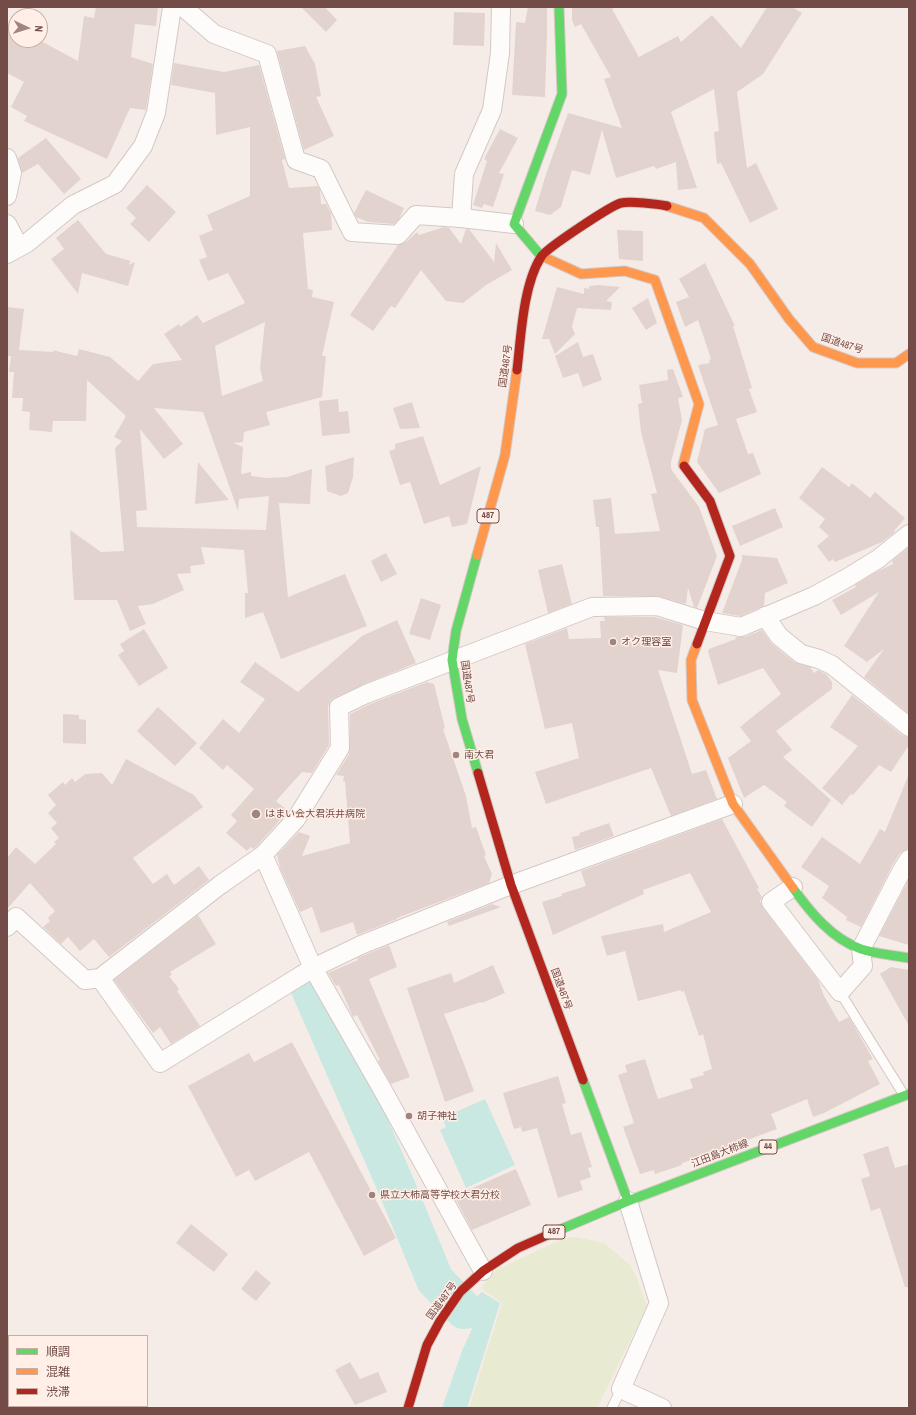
<!DOCTYPE html>
<html>
<head>
<meta charset="utf-8">
<style>
  body { margin:0 }
  #map { position:relative; width:916px; height:1415px; overflow:hidden; background:#f6ece7; font-family:"Archivo Narrow","Noto Sans JP",sans-serif }
  canvas { display:block }
  .frame { position:absolute; inset:0; border:8px solid #734c48; pointer-events:none }
  .legend { position:absolute; left:8px; top:1335px; width:140px; height:72px; box-sizing:border-box; background:#ffefe7; border:1px solid #c7aea7; margin:0; padding:5px 7px; list-style:none; font-size:12px; color:#734c48 }
  .legend li { display:flex; align-items:center; gap:8px; height:20px }
  .legend b { width:20px; border:1px solid #c7aea7 }
  .north { position:absolute; left:8px; top:8px; width:40px; height:40px; box-sizing:border-box; background:#ffefe7; border:1px solid #c7aea7; border-radius:50%; rotate:94deg; font-size:11px; font-weight:700; line-height:16px; text-align:center; color:#734c48 }
  .north::after { content:''; display:block; margin:auto; width:14px; height:18px; background:#a18480; clip-path:polygon(50% 0,100% 100%,50% 72%,0 100%) }
</style>
</head>
<body>
<div id="map">
<canvas width="916" height="1415"></canvas>
<div class="frame"></div>
<ul class="legend">
<li><b style="height:5px;background:#63d668"></b>順調</li>
<li><b style="height:5px;background:#ff974d"></b>混雑</li>
<li><b style="height:5px;background:#b3261e"></b>渋滞</li>
</ul>
<div class="north">N</div>
</div>
<script>
const context = document.querySelector('canvas').getContext('2d');
context.lineJoin = 'round';
function fillPath(path, color) { context.fillStyle = color; context.fill(path, 'evenodd'); }
function stroke(path, color, width, dash) { context.strokeStyle = color; context.lineWidth = width; context.lineCap = dash ? 'butt' : 'round'; context.setLineDash(dash || []); context.stroke(path); }
function label(font, color, halo, rows, align = 'center') {
  context.font = font + ' "Archivo Narrow","Noto Sans JP",sans-serif'; context.lineWidth = 3; context.setLineDash([]); context.textBaseline = 'middle'; context.strokeStyle = halo; context.fillStyle = color; for (const [text, x, y, turn = 0] of rows) {
    context.save(); context.translate(x, y); context.rotate((+turn || 0) * Math.PI / 180); context.textAlign = isNaN(turn) ? turn : align; if (halo) context.strokeText(text, 0, 0); context.fillText(text, 0, 0); context.restore();
  }
}
const green = new Path2D(`
  M576,1237L604,1243L630,1265L636,1276L647,1306L597,1408H469L502,1303L481,1288L496,1270L564,1238Z`);
const water = new Path2D(`
  M485,1099L515,1165L466,1188L440,1130L446,1127L442,1118Z
  M482,1292L500,1303L467,1408H442L462,1351L472,1329L460,1316L470,1302Z`);
const river = new Path2D(`
  M307,982L397,1188L435,1280L464,1310`);
const building = new Path2D(`
  M96,7H158L156,26L135,24L131,57L153,64L146,110L130,108L107,159L24,121L27,116L11,107L24,82L7,73V28L16,33V40H39L78,61L84,16L94,18Z
  M301,7H325L337,20L326,32Z
  M528,7H547V36L545,97L512,95L516,22L525,23Z
  M572,7H616L612,9L639,57L678,36L681,42L712,15L741,48L767,7H792L802,13L763,74L737,92L747,168L756,163L778,209L750,223L721,163L717,164L714,132L719,131L714,89L671,112L697,188L678,190L676,162L656,169L654,166L616,178L602,130L590,175L572,170L561,207L550,215L535,211L546,174L568,113L622,128L604,79L611,77L581,24L575,27L572,20Z
  M454,12L485,13L484,46L453,45Z
  M305,46L315,64L321,96L316,97L334,136L304,150L277,51Z
  M174,63L224,72L259,65L285,159L282,160L289,188L318,186L320,190L321,204H326L331,213L332,230L303,233L308,289L313,290L312,297L334,302L322,356H326L322,397L266,412L270,425L244,432L243,442L233,443L243,447L241,474L251,472V476L268,478L287,477L312,469L310,504L279,503L288,597L345,574L367,626L281,659L263,612L245,618V593H248L244,550L201,547L205,564L190,566L191,573L177,574L184,590L153,604L138,606L146,624L130,631L117,600H74L70,530L101,552L124,551L115,448L122,441L114,437L126,416L87,380L86,421H53L52,432L29,430L30,412L22,411L23,398H12L14,372H9L11,356H7V307L24,309L19,350L54,352L52,350L77,356L79,349L110,357L138,381L153,364L182,360L164,334L179,324L180,327L197,315L203,323L245,303L228,273L208,281L199,260L207,257L199,236L213,230L207,215L250,196V127L216,135L215,93L171,85ZM265,322L260,368L263,381L222,396L215,346ZM154,408L203,412L238,511L239,499L269,496L266,530L137,527L136,511L147,510L140,429L164,459L183,444Z
  M500,129L518,138L499,173L504,174L493,207L484,204L482,208L473,205L487,161L484,159Z
  M46,138L81,179L64,194L38,164L22,173L18,158Z
  M147,185L176,212L149,242L130,224L136,218L126,208Z
  M366,190L404,208L399,219L394,224L368,222L356,217L354,213Z
  M78,220L106,254L131,261L128,265L135,262L128,286L82,273L78,294L51,259L64,249L56,238Z
  M444,227L449,228L461,244L466,229H469L494,262L496,243L512,270L486,285L463,303L446,301L421,270L395,308L391,306L373,331L350,315L398,245L406,242L417,232L419,235Z
  M617,230L643,231V261L619,259Z
  M705,263L735,326H733L752,388L749,389L757,412L736,419L748,454L753,453L761,474L719,493L697,462L705,429L718,425L698,365L710,363L709,360L711,359L698,320L685,327L676,302L689,297L679,279Z
  M599,285L620,287L606,301L612,302L611,310L577,308L572,327L575,334L555,354L549,339H542L557,287L584,294V288L589,289V286Z
  M648,298L657,323L646,330L632,308Z
  M578,342L583,357L593,354L602,380L583,387L578,373L563,378L555,356Z
  M673,369L683,397L678,398L682,420L671,462V468L673,472L699,507L717,556L697,608L694,607L688,588L686,604L657,596H603L599,527H596L593,500L611,498L615,534L660,531L651,494L657,493L641,432L638,404L642,403L639,385L668,380L667,370Z
  M338,399L339,412L348,411L350,433L322,436L319,401Z
  M412,402L420,428L400,429L393,408Z
  M423,436L440,485L481,466L467,524L452,527L449,516L424,524L410,482L400,485L389,451L395,449V444Z
  M354,457L353,477L348,493L341,496L327,491L325,466Z
  M198,462L229,500L195,504Z
  M822,467L849,487L852,483L870,498L875,492L905,518L894,531L895,532L882,542L835,562L833,559L829,562L817,546L829,536L819,527L825,519L799,498Z
  M775,508L783,527L740,546L732,526Z
  M909,547V714L864,677L884,649L867,662L844,646L879,592L841,615L832,600L856,587L855,585L876,572L893,564L892,561Z
  M386,553L397,574L381,582L371,561Z
  M742,555L777,558L788,583L765,593L764,606L740,616L722,613L742,560Z
  M562,564L572,604L548,613L538,570Z
  M421,598L441,605L430,640L409,634Z
  M604,617H655L683,625L677,673L658,670L692,774L706,770L717,799L671,816L651,768L546,804L535,772L579,758L572,723L545,729L525,644L567,628L569,639L601,638L600,621H605Z
  M397,620L416,663L362,685L334,698L330,701L328,707L329,745L312,773L302,772L276,801L288,811L256,847L253,849L251,847L247,851L226,833L237,821L231,815L254,789L227,765L223,770L199,748L223,719L239,733L265,699L240,682L255,662L298,692L362,636Z
  M144,629L168,668L139,686L118,655L124,651L120,644Z
  M762,630L772,644L794,662L810,667L814,673L818,670L826,674L832,682V689L776,731L792,750L783,757L831,800L812,827L784,806L787,802L764,785L744,798L728,758L751,741L740,727L781,694L763,668L718,685L708,651L709,649L736,639L735,637H745Z
  M427,682L434,684L445,728L443,729L466,796L472,828L476,827L486,855L484,856L492,874L489,883L397,918V919L357,935L353,922L321,933L312,907L300,912L280,868L277,855L299,832L310,836L302,856L350,843L345,781H343L344,776L336,775L349,754L350,748V714L370,704Z
  M852,695L902,735L909,737V745L891,772L879,765L853,795L851,794L842,805L822,788L858,746L830,727Z
  M158,707L197,743L175,766L137,731Z
  M63,714L79,715V719L86,720V744L63,743Z
  M126,759L194,795L203,807L133,858L153,884L167,874L174,885L199,866L209,880L109,957L94,939L80,951L68,937L61,944L43,927L50,921L48,918L55,911L30,883L7,909V858L16,847L35,864L56,844L54,842L59,838L51,828L57,823L48,813L56,805L48,795L63,782L65,785L72,778L75,782L85,774L102,773L112,785Z
  M909,774V849L905,850L900,853L893,864L861,927L846,920L847,917L822,898L829,886L801,867L822,837L860,864L880,829L885,832Z
  M722,819L759,888L757,889L762,897L760,901L763,908L818,980L824,996L839,1022L849,1017L873,1059L868,1061L880,1084L824,1113L813,1117L807,1099L771,1114L777,1129L747,1140V1142L730,1149H729L728,1148L682,1163V1165L655,1174L654,1170L640,1174L623,1127L634,1123L618,1075L627,1072L625,1065L645,1059L658,1099L693,1088L690,1079L704,1075L703,1072L712,1069L703,1034L699,1036L684,991L681,992V990L638,1001L625,951L607,956L601,936L663,924L664,932L711,912L690,873L643,890L644,894L553,935L542,902L562,896L561,894L586,886L581,871Z
  M609,823L614,836L575,850L572,837L580,835L579,833Z
  M909,879V945L879,936Z
  M492,904L501,907L449,926L447,922Z
  M198,915L216,944L170,972L172,975L169,976L179,989L177,991L200,1026L171,1044L160,1027L153,1033L114,980Z
  M389,945L397,967L369,979L410,1077L391,1084L378,1061L380,1060L357,1015L353,1017L339,985L336,986L328,973L358,960L357,958L365,955Z
  M493,965L505,993L482,1003L481,1002L444,1014L464,1064L474,1091L445,1102L407,988L451,973L454,983Z
  M891,967L909,970V1026L880,974Z
  M292,1042L396,1238L364,1256L309,1152L255,1181L249,1170L236,1177L188,1086L249,1053L254,1062Z
  M558,1076L566,1103L562,1104L571,1135L581,1132L592,1167L588,1168L591,1177L580,1181L583,1190L558,1198L537,1128L522,1132L521,1127L514,1129L503,1093Z
  M888,1146L895,1168L909,1164V1287H905L880,1208L871,1211L861,1179L870,1176L863,1154Z
  M516,1169L531,1205L472,1230L454,1196Z
  M191,1224L228,1254L214,1272L176,1243Z
  M256,1270L271,1283L256,1301L241,1289Z
  M350,1362L360,1379L378,1372L387,1392L355,1405L335,1370Z`);
const lane = new Path2D(`
  M840,992L904,1095
  M612,1408L621,1389`);
const street = new Path2D(`
  M183,7L214,34L267,54L296,160L321,169L352,232L398,235L416,215L461,218
  M501,7L500,53L492,110L464,174L461,218L514,224
  M7,158L12,173L7,196
  M7,224L19,247
  M7,254L27,243L73,205L115,184L143,146L156,113L172,7
  M765,616L779,636L801,654L819,659L832,665L909,727
  M263,855L313,968L381,1087L483,1271
  M793,887L771,902L840,992L863,966L861,949L902,870L909,859
  M7,927L16,917L85,980L100,978L220,885L263,855L296,819L340,748L339,707L366,694L592,607L657,606L705,621L741,627L814,596L847,578L878,559L909,534
  M100,978L160,1063L313,968L361,945L511,885L733,804
  M628,1201L659,1303L621,1389L662,1408`);
const fast = new Path2D(`
  M544,257L541,256L514,224L562,94L559,7
  M477,555L456,631L452,660L462,719L478,773
  M793,888C810,912 832,939 861,949C876,954 893,955 909,958
  M628,1201L909,1094
  M559,1230L628,1201L583,1080`);
const slow = new Path2D(`
  M667,206L704,218L750,264L789,319L813,347L857,363H896L909,354
  M544,257L581,274L625,271L655,280L699,404L683,465L684,466
  M477,555L505,455L517,370
  M697,644L691,660L692,700L733,804L793,888`);
const jam = new Path2D(`
  M517,370C521,337 523,285 541,257C545,249 612,205 621,203C630,201 658,204 667,206
  M684,466L710,501L730,556L697,644
  M478,773L511,885L583,1080
  M408,1408L427,1345L440,1321L460,1292L483,1271L518,1248L559,1230`);
const markers = [
  [613,642,4,"#a18480"],
  [456,755,4,"#a18480"],
  [256,814,5,"#a18480"],
  [409,1116,4,"#a18480"],
  [372,1195,4,"#a18480"]
];
const shields = [
  [488,516,22],
  [768,1147,18],
  [554,1232,22]
];
const shieldNames = [
  ["487",488,516],
  ["44",768,1147],
  ["487",554,1232]
];
const streetNames = [
  ["国道487号",842,344,18],
  ["国道487号",506,366,-82],
  ["国道487号",467,682,82],
  ["国道487号",561,989,70],
  ["江田島大柿線",720,1154,-21],
  ["国道487号",442,1301,-54]
];
const poiNames = [
  ["オク理容室",621,642],
  ["南大君",464,755],
  ["はまい会大君浜井病院",265,814],
  ["胡子神社",417,1116],
  ["県立大柿高等学校大君分校",380,1195]
];
fillPath(green, '#e8ebd2');
fillPath(water, '#c9e8e2');
stroke(river, '#c9e8e2', 38);
fillPath(building, '#e2d3cf');
stroke(lane, '#d4c8c5', 11);
stroke(street, '#d4c8c5', 20);
stroke(fast, '#d4c7c4', 11);
stroke(slow, '#d4c7c4', 11);
stroke(jam, '#d4c7c4', 11);
stroke(lane, '#fefcfb', 9);
stroke(street, '#fefcfb', 18);
stroke(fast, '#63d668', 9);
stroke(slow, '#ff974d', 9);
stroke(jam, '#b3261e', 9);
for (const [x, y, r, color] of markers) { const dot = new Path2D(); dot.arc(x, y, r, 0, 2 * Math.PI); context.fillStyle = color; context.fill(dot); stroke(dot, '#ffefe7', 1.5); }
for (const [x, y, w] of shields) { const box = new Path2D(); box.roundRect(x - w / 2, y - 7, w, 14, 3); context.fillStyle = '#ffefe7'; context.fill(box); stroke(box, '#734c48', 1); }
label('bold 9px', '#734c48', null, shieldNames);
label('10px', '#734c48', '#ffefe7', streetNames);
label('10px', '#734c48', '#ffefe7', poiNames, 'left');
</script>
</body>
</html>
